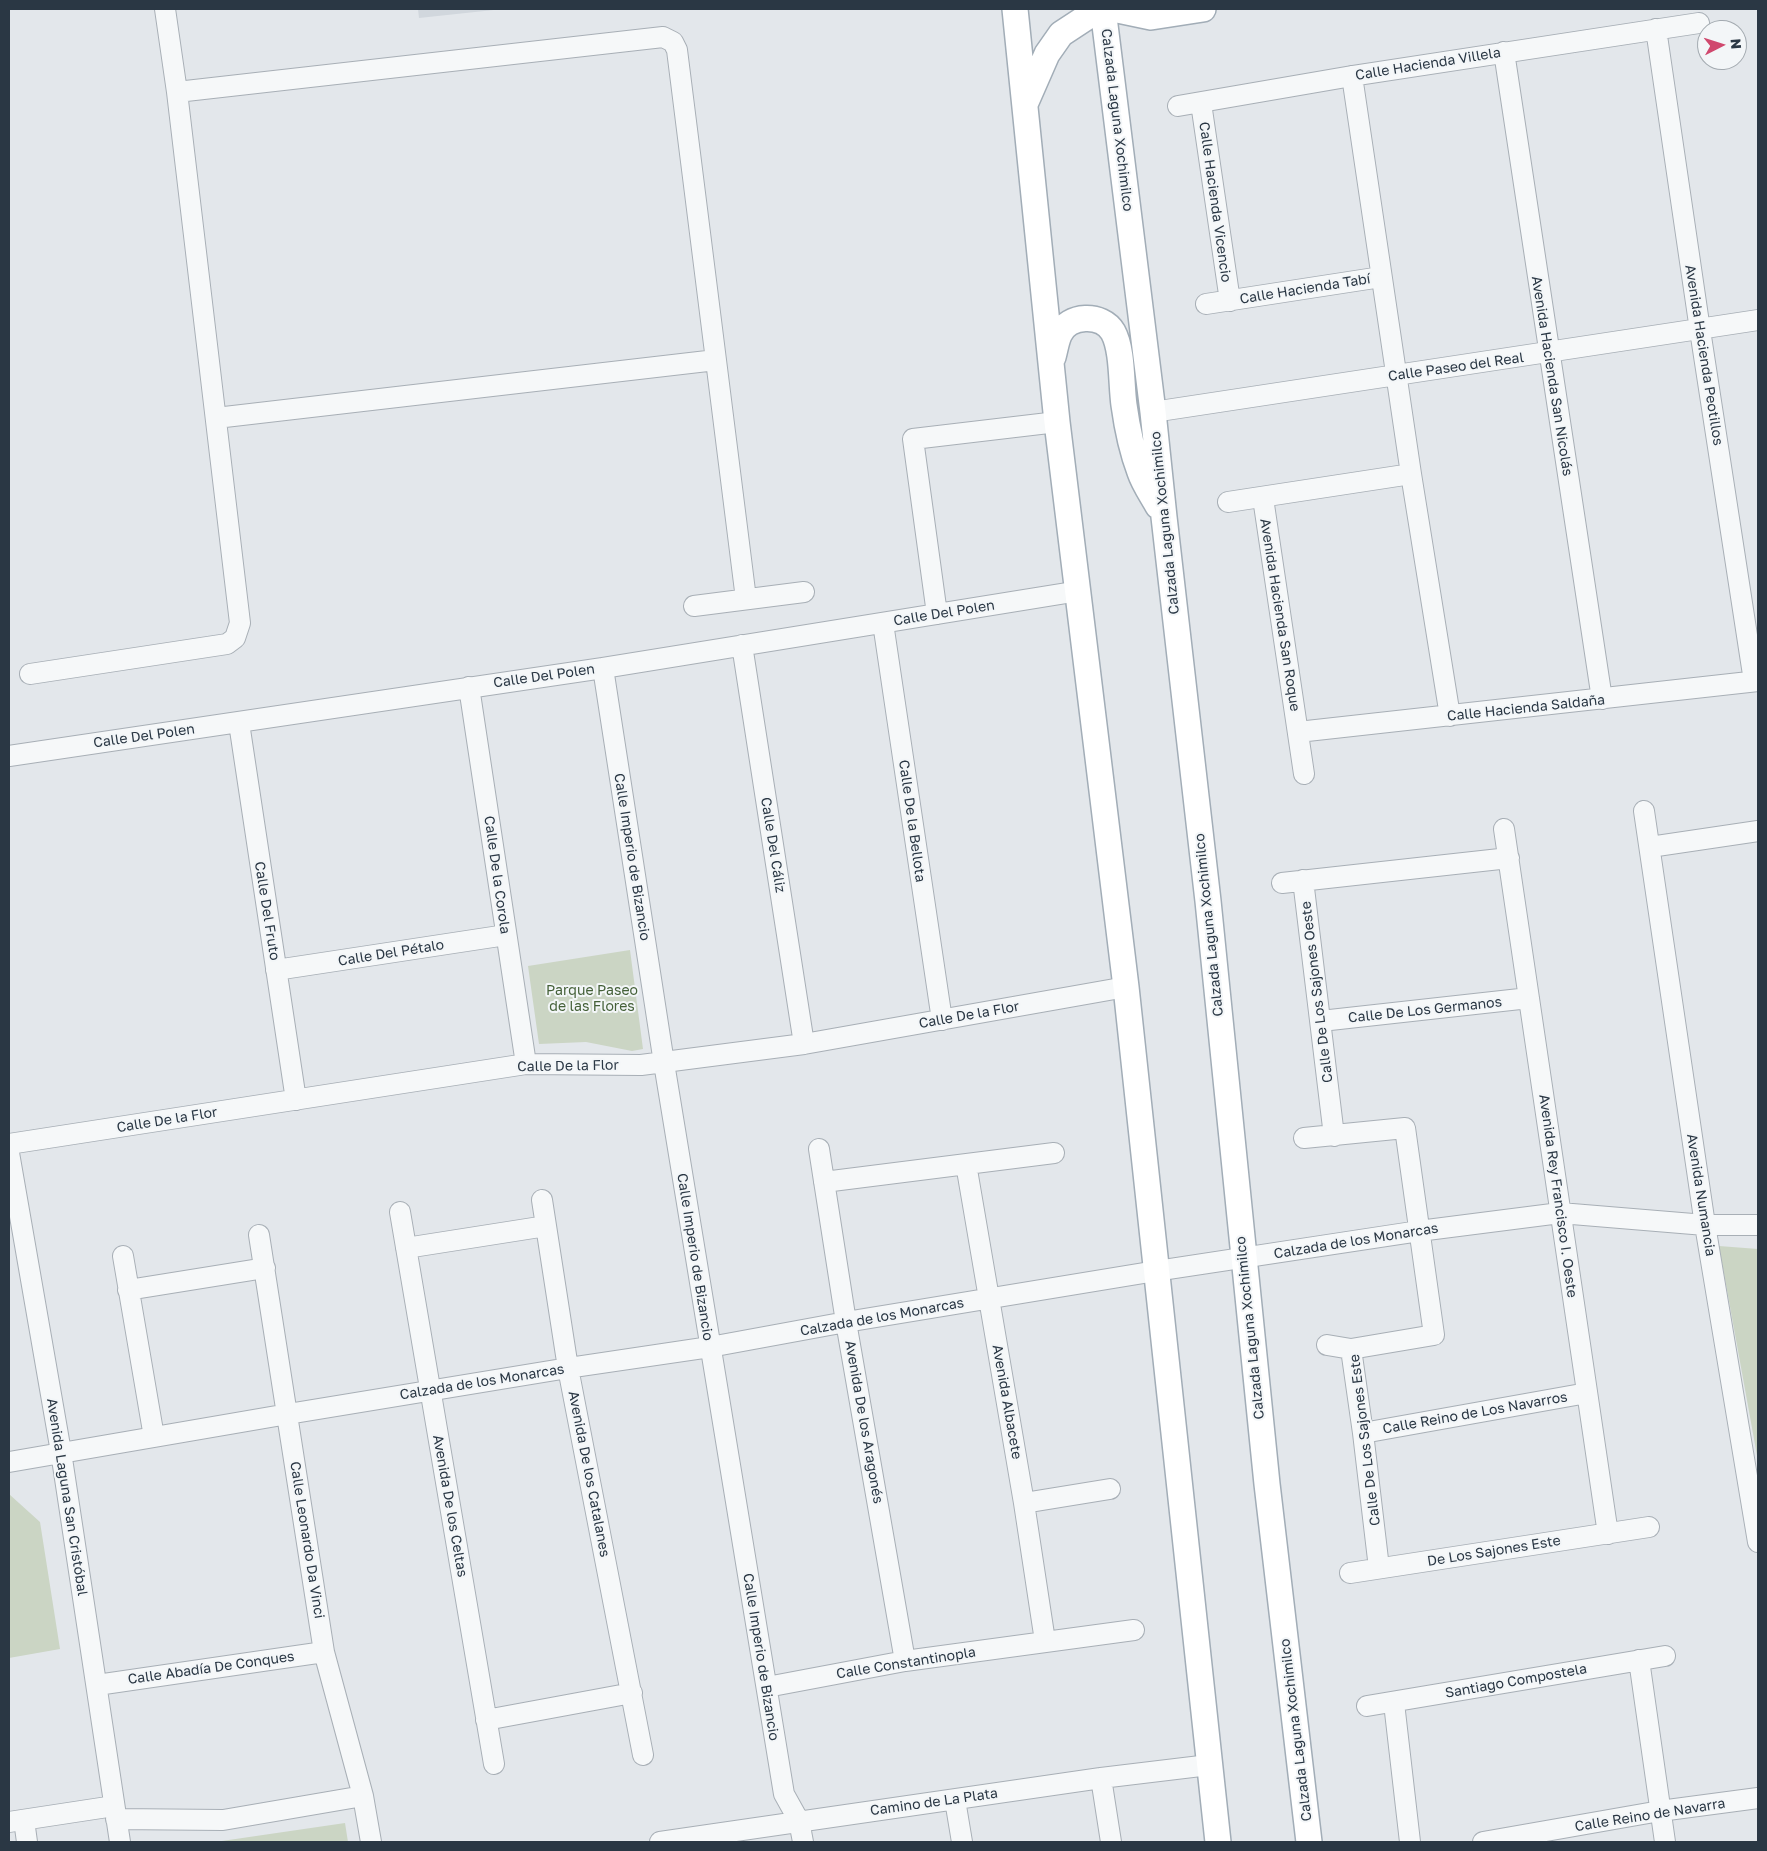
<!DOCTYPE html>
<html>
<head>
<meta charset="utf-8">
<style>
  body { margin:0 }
  #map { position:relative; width:1767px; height:1851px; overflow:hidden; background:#e3e7eb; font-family:"Golos Text",sans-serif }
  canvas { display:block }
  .frame { position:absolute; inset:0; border:10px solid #2a3744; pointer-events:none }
  .north { position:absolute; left:1697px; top:20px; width:50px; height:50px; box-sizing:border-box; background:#f3f6f8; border:1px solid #a3aab0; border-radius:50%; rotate:85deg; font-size:14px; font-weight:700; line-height:20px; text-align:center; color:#2a3744 }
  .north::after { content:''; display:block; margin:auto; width:18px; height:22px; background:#d0486e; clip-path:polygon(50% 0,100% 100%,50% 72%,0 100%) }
</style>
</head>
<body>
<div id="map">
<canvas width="1767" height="1851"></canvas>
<div class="frame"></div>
<div class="north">N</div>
</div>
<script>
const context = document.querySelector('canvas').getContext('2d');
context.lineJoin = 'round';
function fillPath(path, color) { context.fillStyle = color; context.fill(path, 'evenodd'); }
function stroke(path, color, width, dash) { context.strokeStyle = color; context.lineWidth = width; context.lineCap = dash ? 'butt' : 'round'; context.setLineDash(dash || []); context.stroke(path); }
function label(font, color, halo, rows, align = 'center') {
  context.font = font + ' "Golos Text",sans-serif'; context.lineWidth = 4; context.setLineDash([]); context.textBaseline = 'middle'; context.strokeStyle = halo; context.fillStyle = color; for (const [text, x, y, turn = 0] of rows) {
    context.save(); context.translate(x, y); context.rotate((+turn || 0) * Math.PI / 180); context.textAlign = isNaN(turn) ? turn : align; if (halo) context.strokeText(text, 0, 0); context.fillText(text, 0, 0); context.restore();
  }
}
const built = new Path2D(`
  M418,9H503L419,18Z`);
const green = new Path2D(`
  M630,950L643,1049L632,1051L586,1042L539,1044L528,966Z
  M1719,1246L1758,1249V1461Z
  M9,1494L40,1522L60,1649L9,1658Z
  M345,1823L348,1842H215Z`);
const minor = new Path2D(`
  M1656,29L1700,330L1754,681
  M1504,52L1602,699
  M1352,76L1411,474L1450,716
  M177,92L663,37L673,42L677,50L746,599
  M1201,103L1230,301
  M1178,106L1352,76L1699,23
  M1206,304L1381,277
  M1153,412L1758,320
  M216,418L716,360
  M1263,498L1304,774
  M1228,502L1411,474
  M694,606L804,592
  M937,614L913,439L1057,422
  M883,623L942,1020
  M742,645L804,1044
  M603,668L664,1063L784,1794L799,1821L803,1842
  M30,674L227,644L235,638L240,623L177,92L165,9
  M469,687L526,1064
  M239,723L296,1100
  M1298,732L1758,681
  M9,756L603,668L1079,591
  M1644,811L1705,1225L1758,1542
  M1504,829L1608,1534
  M1650,847L1758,831
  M1303,880L1334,1136
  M1282,883L1509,858
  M276,970L506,935
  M1321,1021L1529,998
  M1304,1138L1405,1128L1434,1335L1351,1349L1327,1345
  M9,1144L526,1064L641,1065L804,1044L1126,987
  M819,1149L846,1322L905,1661
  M9,1153L61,1452L120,1842
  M966,1164L1024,1503L1045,1641
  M824,1182L1054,1153
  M542,1200L568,1368L643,1755
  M400,1212L494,1764
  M259,1235L324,1652L363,1796L371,1842
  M406,1248L546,1226
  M123,1256L154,1437
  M128,1290L265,1268
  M1351,1349L1363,1433L1379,1568
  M1363,1433L1587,1393
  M9,1462L288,1414L568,1368L710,1347L846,1322L1156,1271L1419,1231L1560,1213L1705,1225H1758
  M1024,1503L1110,1489
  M1350,1573L1649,1527
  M1639,1660L1665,1842
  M97,1685L324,1652
  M767,1687L905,1661L1134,1630
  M1394,1703L1410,1842
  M1367,1706L1665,1656
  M486,1720L632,1693
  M1101,1778L1111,1842
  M955,1800L962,1842
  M116,1819L223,1820L363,1796
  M24,1820L27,1842
  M9,1822L114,1806
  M660,1842L1101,1778L1209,1765
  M1483,1842L1660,1811L1758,1798`);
const major = new Path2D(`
  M1015,9L1057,422L1126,987L1218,1842
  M1103,9L1153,412L1164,517L1208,901L1267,1484L1309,1842
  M1113,9L1151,17L1203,9
  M1026,102L1047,54L1061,34L1099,9
  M1053,357C1055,350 1056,342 1059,335C1068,314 1102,313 1113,332C1123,350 1121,384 1124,405C1127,427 1132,451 1140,472C1144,484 1152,495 1158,506`);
const streetNames = [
  ["Calle Hacienda Villela",1428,64,-9],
  ["Calzada Laguna Xochimilco",1117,120,83],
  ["Calle Hacienda Vicencio",1215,202,82],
  ["Calle Hacienda Tabí",1305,289,-9],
  ["Avenida Hacienda Peotillos",1704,355,81],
  ["Calle Paseo del Real",1456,367,-8],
  ["Avenida Hacienda San Nicolás",1552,376,81],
  ["Calzada Laguna Xochimilco",1165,523,-96],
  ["Calle Del Polen",944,613,-9],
  ["Avenida Hacienda San Roque",1280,615,81],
  ["Calle Del Polen",544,676,-8],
  ["Calle Hacienda Saldaña",1526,708,-6],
  ["Calle Del Polen",144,736,-8],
  ["Calle De la Bellota",912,821,82],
  ["Calle Del Cáliz",773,845,81],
  ["Calle Imperio de Bizancio",632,857,81],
  ["Calle De la Corola",497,875,82],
  ["Calle Del Fruto",267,911,81],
  ["Calzada Laguna Xochimilco",1209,925,-96],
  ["Calle Del Pétalo",391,953,-9],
  ["Calle De Los Sajones Oeste",1317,992,-97],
  ["Calle De Los Germanos",1425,1010,-6],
  ["Calle De la Flor",969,1015,-10],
  ["Calle De la Flor",568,1066,-1],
  ["Calle De la Flor",167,1120,-9],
  ["Avenida Numancia",1701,1195,81],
  ["Avenida Rey Francisco I. Oeste",1558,1196,82],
  ["Calzada de los Monarcas",1356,1241,-9],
  ["Calle Imperio de Bizancio",695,1257,81],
  ["Calzada de los Monarcas",882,1317,-10],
  ["Calzada Laguna Xochimilco",1250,1328,-96],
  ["Calzada de los Monarcas",482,1382,-9],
  ["Avenida Albacete",1007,1402,80],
  ["Calle Reino de Los Navarros",1475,1413,-10],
  ["Avenida De los Aragonés",864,1422,80],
  ["Calle De Los Sajones Este",1365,1440,-97],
  ["Avenida De los Catalanes",589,1474,79],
  ["Avenida Laguna San Cristóbal",67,1497,81],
  ["Avenida De los Celtas",450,1506,80],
  ["Calle Leonardo Da Vinci",307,1540,81],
  ["De Los Sajones Este",1494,1551,-9],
  ["Calle Imperio de Bizancio",761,1657,81],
  ["Calle Constantinopla",906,1663,-9],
  ["Calle Abadía De Conques",211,1668,-8],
  ["Santiago Compostela",1516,1681,-10],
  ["Calzada Laguna Xochimilco",1296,1730,-97],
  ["Camino de La Plata",934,1802,-8],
  ["Calle Reino de Navarra",1650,1815,-9]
];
const parkNames = [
  ["Parque Paseo",592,991],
  ["de las Flores",592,1007]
];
fillPath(built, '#d1d7dd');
fillPath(green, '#cbd5c4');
stroke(minor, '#a8afb6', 22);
stroke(major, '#a2adb7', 28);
stroke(minor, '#f6f8f9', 20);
stroke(major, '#fff', 25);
label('14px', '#2a3744', '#f3f6f8', streetNames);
label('14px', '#446038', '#f3f6f8', parkNames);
</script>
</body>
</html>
